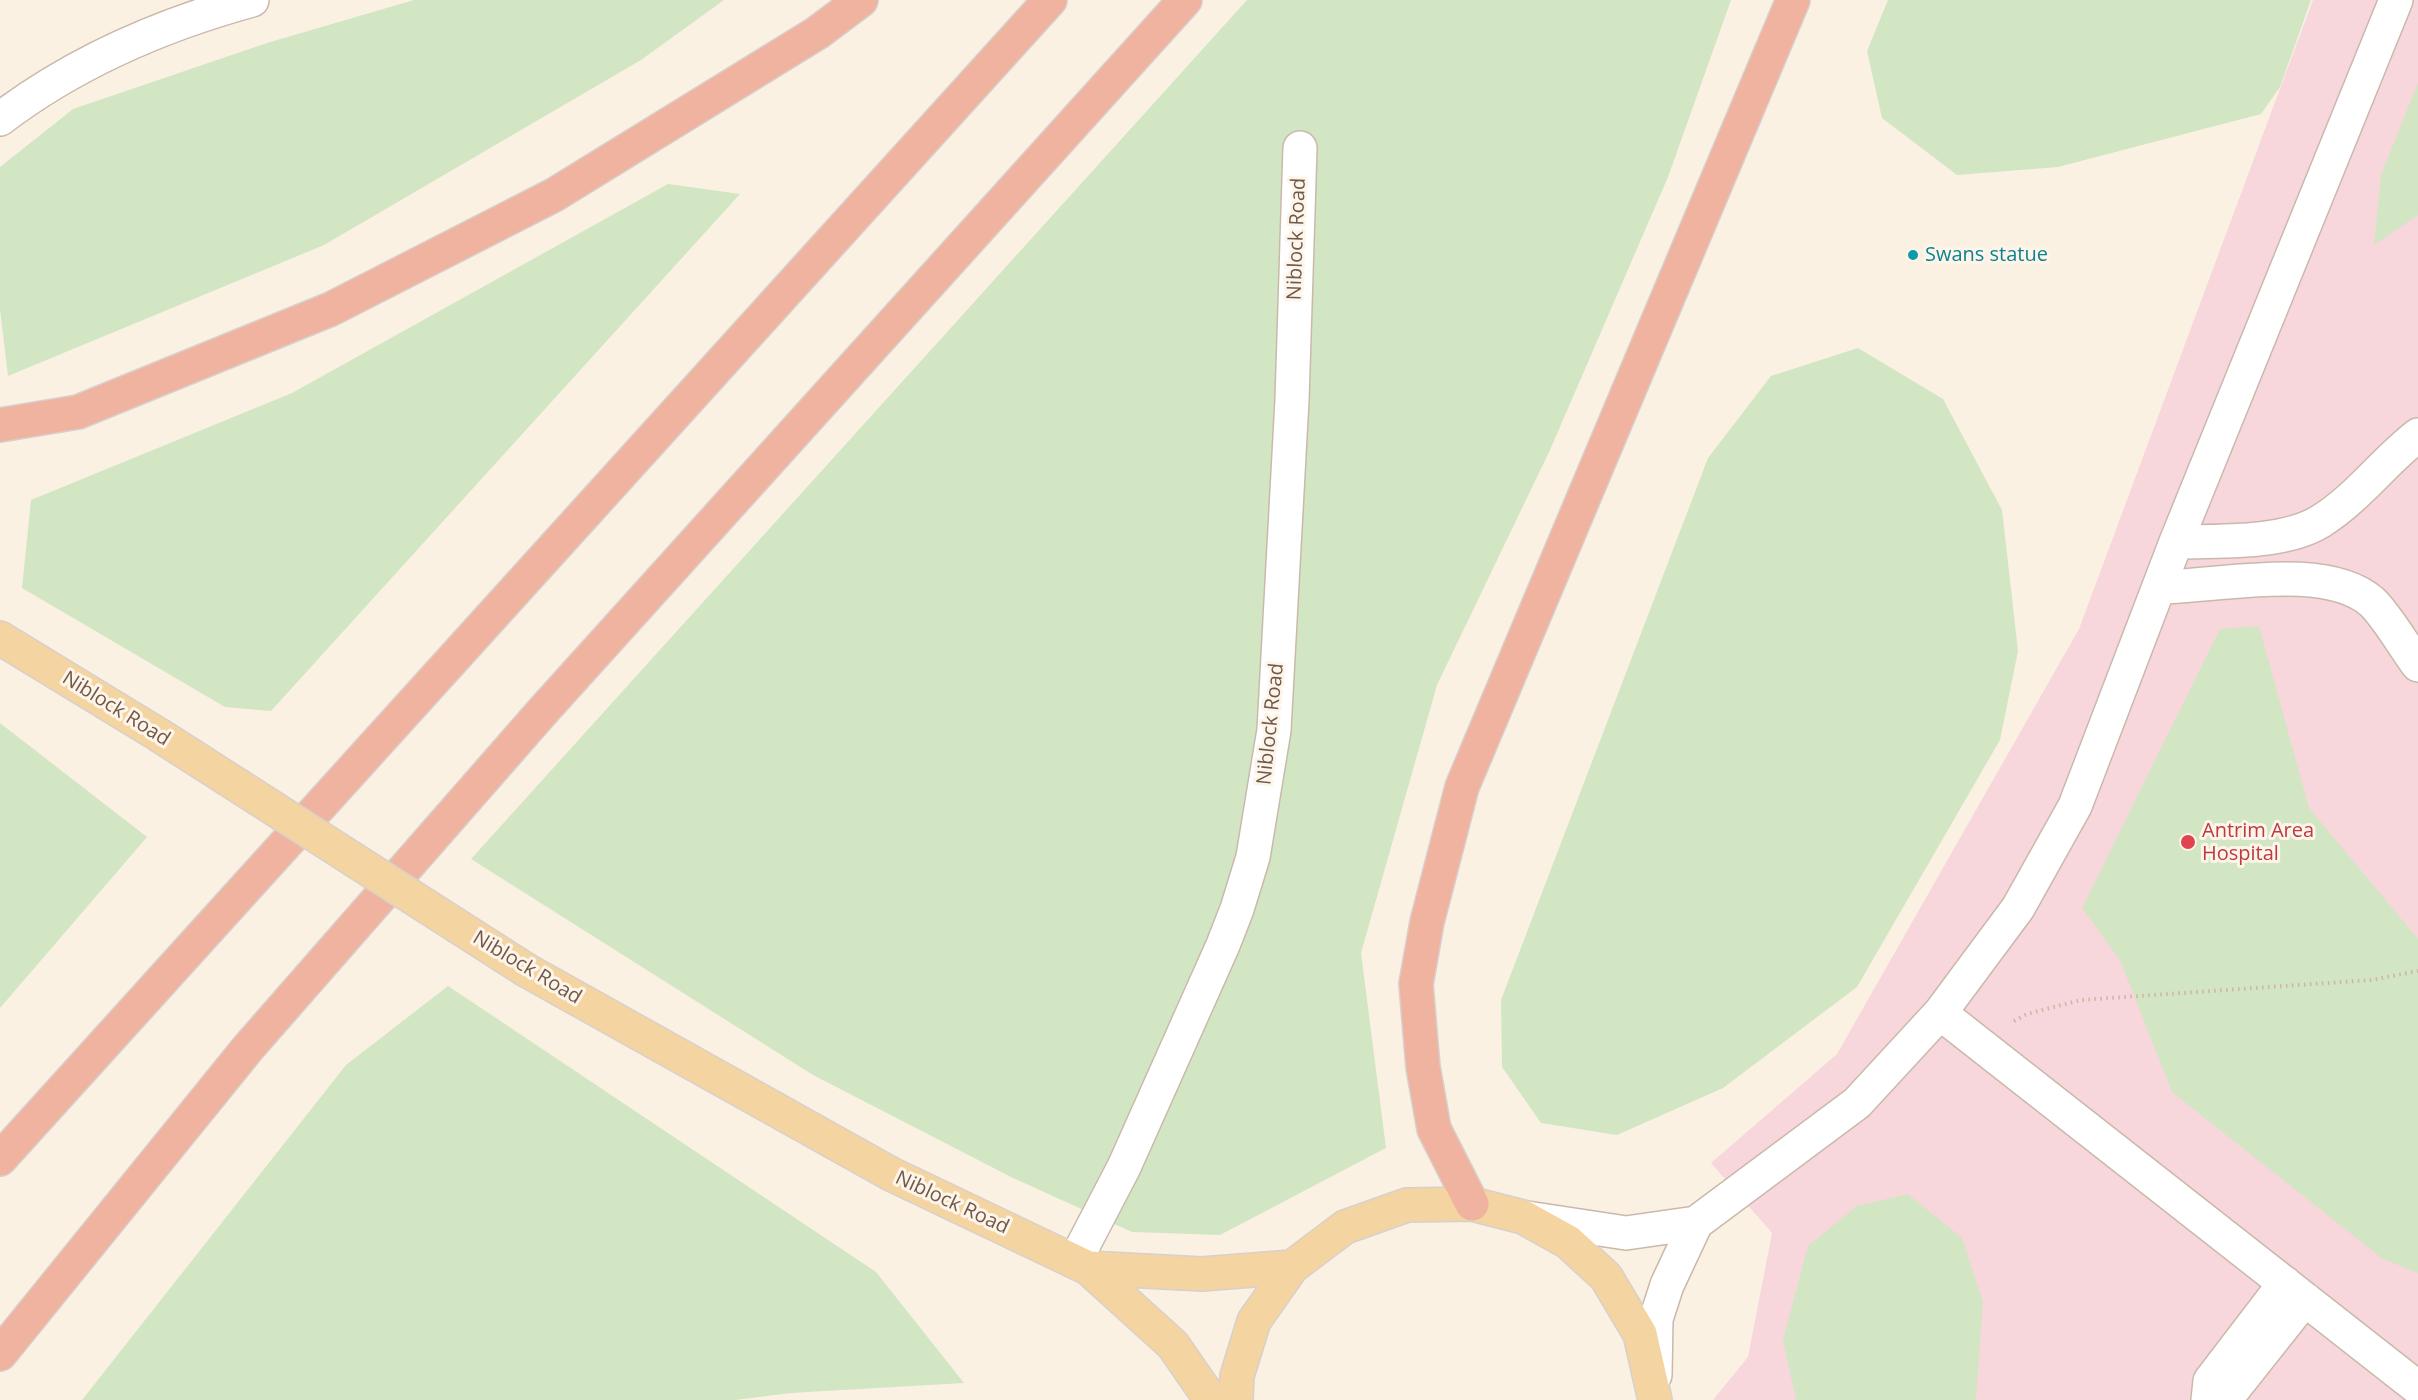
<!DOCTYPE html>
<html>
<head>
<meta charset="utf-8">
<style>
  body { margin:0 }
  canvas { display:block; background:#faf1e3 }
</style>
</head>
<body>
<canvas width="2418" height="1400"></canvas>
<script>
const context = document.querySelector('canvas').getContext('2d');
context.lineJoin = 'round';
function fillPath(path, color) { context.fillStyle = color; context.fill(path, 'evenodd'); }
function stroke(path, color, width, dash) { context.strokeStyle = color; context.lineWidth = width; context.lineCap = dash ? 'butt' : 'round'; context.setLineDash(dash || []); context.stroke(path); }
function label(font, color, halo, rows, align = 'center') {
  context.font = font + ' "Open Sans",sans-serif'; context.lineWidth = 6; context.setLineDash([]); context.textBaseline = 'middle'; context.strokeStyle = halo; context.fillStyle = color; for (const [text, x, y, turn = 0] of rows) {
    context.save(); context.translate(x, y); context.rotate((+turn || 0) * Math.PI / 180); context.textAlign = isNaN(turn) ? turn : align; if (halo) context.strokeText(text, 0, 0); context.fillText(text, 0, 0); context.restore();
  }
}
const medical = new Path2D(`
  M2313,0H2418V1400H1713L1748,1357L1772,1233L1711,1163L1837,1054L2079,629Z`);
const green = new Path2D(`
  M414,0H724L641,60L324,245L8,376L0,309V167L73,109L267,43Z
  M1247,0H1731L1668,177L1550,450L1437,685L1361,953L1386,1148L1220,1235L1132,1232L1011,1177L813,1075L471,859Z
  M1888,0H2311L2280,87L2261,114L2058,167L1957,175L1882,118L1867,51Z
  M2418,83V215L2374,245L2381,175Z
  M668,184L740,194L271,711L225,707L22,588L31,500L292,393Z
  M1858,348L1943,399L2002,510L2018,651L2000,740L1857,987L1723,1088L1617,1135L1541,1123L1502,1067L1501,1000L1708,458L1771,376Z
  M2259,626L2309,808L2418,939V1273L2383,1259L2172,1092L2120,960L2082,908L2220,629Z
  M0,723L147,837L0,1008Z
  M448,986L876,1272L964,1383L791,1393L735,1400H82L346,1065Z
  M1908,1194L1962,1238L1983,1302L1976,1400H1796L1783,1340L1808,1246L1857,1206Z`);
const path = new Path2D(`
  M2014,1021L2027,1014L2081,1000L2371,980L2418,971`);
const minor = new Path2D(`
  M0,119C75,62 161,25 252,0
  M2176,542C2218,541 2285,544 2321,521C2358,498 2384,461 2418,435
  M2159,587C2217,587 2325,561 2372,602C2387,616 2405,648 2418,665
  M1940,1013L2418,1388
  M1527,1218L1626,1233L1696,1223L1857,1103L1940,1013L2018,908L2075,806L2176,542L2396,0
  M1075,1261L1124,1167L1223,945L1237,909L1253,857L1274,730L1292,400L1300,148
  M1655,1375L1656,1319L1667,1285L1696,1223
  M2208,1400L2210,1381L2285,1283
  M2222,1400L2232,1391L2305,1299`);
const major = new Path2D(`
  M0,638L159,735
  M526,970L891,1174L1088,1268L1173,1345L1211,1400
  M1088,1268L1202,1274L1292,1267
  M1236,1400L1237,1376L1254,1321L1292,1267L1345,1227L1407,1205L1472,1204L1523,1217L1568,1242L1606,1277L1640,1334L1655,1400`);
const highway = new Path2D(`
  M0,425L78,412L331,309L554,195L817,33L861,0
  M0,1159L1050,0
  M1472,1204L1434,1129L1423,1067L1416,984L1427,922L1462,787L1793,0
  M0,1354L248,1048L542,712L1185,0`);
const majorBridge = new Path2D(`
  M159,735L526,970`);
const markers = [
  [1913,255,6,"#0f9aa8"],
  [2188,842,8,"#e0444e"]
];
const streetNames = [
  ["Niblock Road",1297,239,-88],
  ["Niblock Road",116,709,32],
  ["Niblock Road",1271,724,-84],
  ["Niblock Road",527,968,31],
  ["Niblock Road",952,1203,25]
];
const cultureNames = [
  ["Swans statue",1925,255]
];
const healthNames = [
  ["Antrim Area",2202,831],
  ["Hospital",2202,854]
];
fillPath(medical, '#f7d7db');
fillPath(green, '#d2e6c3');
stroke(minor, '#cab9ab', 36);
stroke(major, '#d7d0cd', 36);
stroke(highway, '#d7d0cd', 36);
stroke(path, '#d2b3a1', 4, [1.5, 4.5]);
stroke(minor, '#fff', 33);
stroke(major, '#f4d4a1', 33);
stroke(highway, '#efb39f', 33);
stroke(majorBridge, '#d7d0cd', 36, []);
stroke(majorBridge, '#f4d4a1', 33);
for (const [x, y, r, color] of markers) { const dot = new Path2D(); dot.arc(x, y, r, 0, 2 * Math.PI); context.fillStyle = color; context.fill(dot); stroke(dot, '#fdf5e9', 2); }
label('20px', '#70584b', '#fdf5e9', streetNames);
label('20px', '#0d838f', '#fdf5e9', cultureNames, 'left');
label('20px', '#be3a42', '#fdf5e9', healthNames, 'left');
</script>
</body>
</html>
